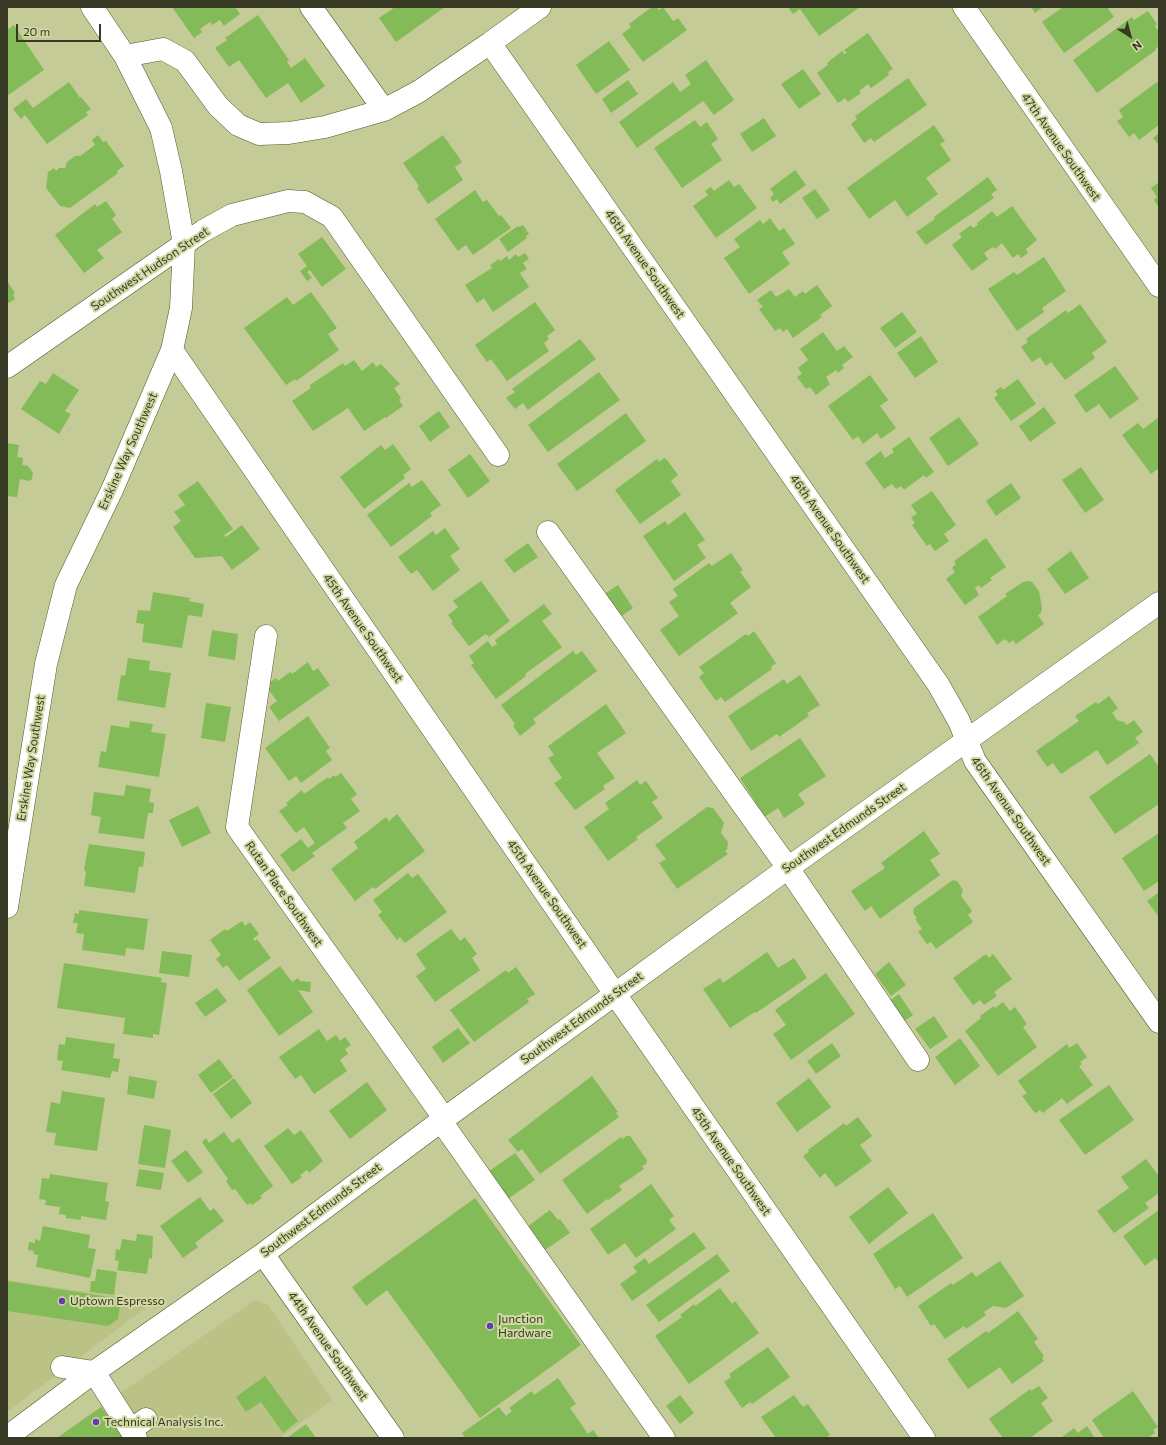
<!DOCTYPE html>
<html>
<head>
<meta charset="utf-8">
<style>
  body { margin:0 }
  #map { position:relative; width:1166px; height:1445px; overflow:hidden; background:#c5cb96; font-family:Commissioner,sans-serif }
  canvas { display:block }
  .frame { position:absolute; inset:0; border:8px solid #373924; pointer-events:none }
  .north { position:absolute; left:1110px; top:16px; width:40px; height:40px; -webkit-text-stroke:3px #d2d8a3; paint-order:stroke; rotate:144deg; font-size:11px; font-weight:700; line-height:16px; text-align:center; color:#373924 }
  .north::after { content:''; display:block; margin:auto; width:14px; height:18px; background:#373924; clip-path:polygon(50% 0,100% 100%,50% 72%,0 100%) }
  .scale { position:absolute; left:16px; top:24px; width:85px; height:18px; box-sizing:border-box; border:2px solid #373924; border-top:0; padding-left:5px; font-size:12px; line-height:14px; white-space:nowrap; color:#373924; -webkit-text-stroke:3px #d2d8a3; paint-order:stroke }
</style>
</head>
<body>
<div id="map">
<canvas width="1166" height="1445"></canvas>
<div class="frame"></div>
<div class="north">N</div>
<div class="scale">20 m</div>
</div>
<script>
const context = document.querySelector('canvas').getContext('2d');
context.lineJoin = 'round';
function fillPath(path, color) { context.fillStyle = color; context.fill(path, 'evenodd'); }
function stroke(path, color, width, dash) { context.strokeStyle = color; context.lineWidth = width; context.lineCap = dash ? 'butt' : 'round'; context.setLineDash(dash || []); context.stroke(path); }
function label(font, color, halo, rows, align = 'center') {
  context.font = font + ' Commissioner,sans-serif'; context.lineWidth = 4; context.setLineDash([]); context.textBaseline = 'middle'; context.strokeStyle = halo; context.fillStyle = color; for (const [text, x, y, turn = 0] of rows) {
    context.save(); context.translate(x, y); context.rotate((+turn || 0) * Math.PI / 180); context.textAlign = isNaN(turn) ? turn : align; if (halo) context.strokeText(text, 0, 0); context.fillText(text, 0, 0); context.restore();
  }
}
const built = new Path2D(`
  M7,1280L154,1302L7,1412Z
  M255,1300L268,1305L332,1400L280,1438H56Z`);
const building = new Path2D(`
  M172,7H235L240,14L224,26L220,20L212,25L210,22L200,29L202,32L194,38Z
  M395,7H445L396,42L379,18Z
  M652,7H657L659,10L663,7L673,21L678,18L687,30L643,62L622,34L631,27L629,24Z
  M788,7H860L819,36L800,9L793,14Z
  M1031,7H1043L1035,13Z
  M1063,7H1107L1114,17L1064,53L1042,22Z
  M1148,11L1157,24L1155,26L1159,32V46L1155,49L1156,50L1097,93L1073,60L1132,17L1134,20Z
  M258,15L289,60L287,62L291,68L305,58L325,86L301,103L288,83L266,98L239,60L229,67L215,48L227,40L225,38Z
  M14,25L44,70L7,96V30Z
  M868,33L893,69L888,72L889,75L871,88L868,84L859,91L861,93L848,102L845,98L838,103L817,73L828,65L827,63L842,51L844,54L847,53L844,50Z
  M609,41L630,70L596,94L576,65Z
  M706,60L734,100L714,115L703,101L637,148L619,122L673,82L680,92L691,84L685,75Z
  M803,69L821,94L799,109L781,84Z
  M908,78L927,105L874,142L871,138L864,143L851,124L857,119L855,116Z
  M628,80L638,94L611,113L602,99Z
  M69,82L80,98L81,97L91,109L86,112L88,115L47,144L25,115L21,119L13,109L26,99L33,108Z
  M1157,82L1159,85V125L1139,140L1134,133L1129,137L1117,121L1123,117L1119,110Z
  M764,118L776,136L752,152L740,134Z
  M695,120L700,127L707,122L718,139L711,144L722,160L682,188L654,148Z
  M934,125L945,141L940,144L951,160L926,178L938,194L907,217L895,200L869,219L847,188Z
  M1159,133V145L1153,138Z
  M98,135L103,142L106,141L124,166L117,171L118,173L70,208L60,206L46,188L48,172L54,168L56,171L59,168H65L67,162L75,156H80L95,145L92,140Z
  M443,135L462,162L455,167L463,180L428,204L417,188L419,186L403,163Z
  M795,170L806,185L780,204L777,199L773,202L770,198L774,194L770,189Z
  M988,177L997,190L991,194L994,198L926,245L916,232L935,219L934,217Z
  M729,180L734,187L739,184L757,208L716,238L693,206L708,195L705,191L711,187L714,191Z
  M1159,182V208L1154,200L1157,197L1151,188Z
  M815,189L830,210L817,219L802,198Z
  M475,190L483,202L487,200L499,216L501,215L511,228L473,255L466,245L458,251L435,219Z
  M106,201L116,215L112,219L122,232L97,250L104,258L84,273L55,235L95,204L97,207Z
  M1012,206L1037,240L1026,249L1028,253L1021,258L1018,254L1013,258L1002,243L995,249L993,247L984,253L988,259L972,271L952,245L962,237L959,234L971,225L973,228L978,225L977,223L992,211L997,217Z
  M770,218L779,231L784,228L795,244L782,252L790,264L749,294L724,258L740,247L734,239L760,220L763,224Z
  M523,225L529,234L526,236L527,238L508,252L499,239L518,226L519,227Z
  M322,237L346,269L322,287L310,270L307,272L312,278L307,281L300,271L307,266L298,254Z
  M525,253L529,259L523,263L527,269L520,273L529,287L493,312L484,298L477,303L465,285L492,268L490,265L499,259L500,261L507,256L509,260L516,254L518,257Z
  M1044,257L1066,291L1042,308L1044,312L1017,331L988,289L1014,272L1017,275Z
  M7,281L15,293L13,295L15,299L7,304Z
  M817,285L832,306L820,315L822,317L793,338L787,329L783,332L780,328L775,331L759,309L763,307L757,300L771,290L776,297L789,289L795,297L803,291L805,294Z
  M311,292L337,328L328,334L339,350L296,381L295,379L286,385L244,328L287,297L293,305Z
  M535,302L555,330L547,336L549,339L544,343L549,351L507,381L491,359L487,362L475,345Z
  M1080,304L1107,342L1092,353L1095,358L1065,380L1051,362L1046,366L1040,357L1032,362L1021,347L1028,342L1026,339L1066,310L1068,313Z
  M902,312L917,332L895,348L880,328Z
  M823,332L837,351L844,346L853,357L842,365L844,368L838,373L836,370L826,377L830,384L816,395L810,387L806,389L797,377L802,374L798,368L808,360L800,349Z
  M921,336L938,362L915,378L897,353Z
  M580,339L596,359L528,410L523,403L515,409L506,398L515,392L512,389Z
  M354,360L362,371L373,362L376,367L381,364L400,384L394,388L401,398L399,400L403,406L386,418L385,417L364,431L348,408L313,431L292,401L311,388L310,385L343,363L345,366Z
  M1115,366L1139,399L1110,419L1099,404L1086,413L1074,395Z
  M599,372L620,400L548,452L528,425Z
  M53,373L79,390L65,411L71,414L59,434L21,409L40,381L46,384Z
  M870,375L888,400L880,406L896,428L881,439L877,433L863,444L858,436L853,440L828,406Z
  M1018,379L1036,404L1011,421L994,398L998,395L995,391L1001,387L1003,390Z
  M1044,407L1056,423L1030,442L1019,426Z
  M439,411L450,427L430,442L419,426Z
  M626,413L646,441L577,491L557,464Z
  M959,417L979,444L948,466L929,438Z
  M1159,417V468L1151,474L1122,435L1138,423L1143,429Z
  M909,437L934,472L926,478L924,475L904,490L901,486L896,489L892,484L884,489L865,463L881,451L885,458L894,452L892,449Z
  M7,443L19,445L17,457L23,458L22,465L28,466L33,473L32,479L29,481L20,479L17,497L7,496Z
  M393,444L411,469L403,475L405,478L364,509L340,477L381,445L385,450Z
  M470,454L490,481L468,498L448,470Z
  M664,458L667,460L678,475L671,481L681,495L640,524L615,490L657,459L659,462Z
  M1081,467L1104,500L1085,513L1062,480Z
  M422,480L441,505L430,513L432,516L391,547L367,515L409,483L412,487Z
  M198,481L233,529L224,535L226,537L242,525L260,549L232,570L222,556L195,558L173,527L181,521L174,512L185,505L178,495Z
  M1011,483L1021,498L996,516L986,501Z
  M932,491L956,525L944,534L949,541L935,551L930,544L927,546L912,525L915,523L911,517L917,514L911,505Z
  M685,512L705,540L697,545L706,558L674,581L643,536L665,521L668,525Z
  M445,528L460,549L450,556L460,570L433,591L417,570L411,574L398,557L433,531L436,535Z
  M986,538L1006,567L990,578L992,580L981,588L979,585L975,588L979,595L965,605L946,579L955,572L952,568L956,564L954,561Z
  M528,543L538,557L514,573L504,560Z
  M1071,551L1089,578L1065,594L1047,569Z
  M731,553L743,570L740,572L751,587L730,603L738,613L679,656L660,630L679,616L669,602L678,596L673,589L709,563L712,566Z
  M481,581L510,621L489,637L486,634L469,646L451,623L453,622L448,615L458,607L453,601Z
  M1027,581L1032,582L1039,591L1042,608L1041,613L1038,615L1044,624L1016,644L1013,640L1009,643L1005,639L997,645L978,617L1007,596L1005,594L1023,582Z
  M618,585L633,608L619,618L603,595Z
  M153,592L190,598L189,601L204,604L202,617L188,615L182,648L142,642L144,624L136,623L138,610L150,611Z
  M544,604L552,614L542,621L562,647L525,674L526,676L496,699L471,665L474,663L469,656L488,641L492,647L497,644L495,640Z
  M212,630L238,634L235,660L208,656Z
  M754,631L776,663L771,667L772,669L725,702L721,697L716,701L699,677L704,673L699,667L746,634L748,636Z
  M573,651L576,655L582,651L597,671L533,719L536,723L520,736L513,726L515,724L501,705Z
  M128,658L150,661L149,670L171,673L165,708L117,700L121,675L125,676Z
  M308,662L313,671L318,668L330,685L279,721L269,707L277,701L268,689L271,687L269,683L276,678L278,681L290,672L292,674Z
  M800,675L820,705L807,713L809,716L779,737L777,734L751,751L728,716L784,679L787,684Z
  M1109,696L1118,708L1112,713L1117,720L1124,722L1127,725L1134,720L1143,732L1135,738L1139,743L1107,765L1097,750L1061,774L1053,763L1047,767L1036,751L1079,721L1075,716L1096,702L1098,704Z
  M206,703L231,707L225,742L201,738Z
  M606,704L626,733L597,753L615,778L603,786L605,789L575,810L554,783L562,778L548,758L554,755L548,746Z
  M308,716L330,748L326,751L332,760L301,783L296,776L289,781L265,748Z
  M130,721L153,724L151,732L166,734L159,777L98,767L101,751L106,752L111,725L129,728Z
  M800,738L826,776L798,794L805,804L784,818L778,808L763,818L753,803L755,801L740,778Z
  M1150,754L1159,767V804L1115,834L1089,797Z
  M341,773L357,794L351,799L360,811L343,823L347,828L312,853L315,856L293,872L280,855L301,839L308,848L315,843L304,827L296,833L279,811L288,805L286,803L302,790L304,794L328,777L329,779L334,775L335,777Z
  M637,780L640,785L646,781L658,798L652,802L663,818L636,837L638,839L608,861L584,827L609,809L605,803Z
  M126,785L151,789L149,802L154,803L153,813H148L144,839L98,833L101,817L91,815L94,792L124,796Z
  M198,806L211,833L182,847L169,820Z
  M707,807L713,808L724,823L721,833L728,842L727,849L725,851L728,854L677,889L659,863L666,859L655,845Z
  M397,814L425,851L375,889L373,887L355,901L331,869L358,848L354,842L386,817L389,821Z
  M924,831L940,854L930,860L940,875L880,919L871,906L865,911L851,891L885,868L881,863Z
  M1159,833V881L1144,891L1122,858Z
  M89,844L145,852L143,867L139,866L135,893L84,886L86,872L84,869Z
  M408,873L412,878L418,874L447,912L405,943L400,937L397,940L378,915L382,912L373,900Z
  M953,880L957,881L963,890L961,896L972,911L968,915L973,922L936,949L931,942L927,944L918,932L922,929L915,919L917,918L913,913L914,908Z
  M1159,892V917L1147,901Z
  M79,910L148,919L144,950L126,948L125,956L82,950L84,934L76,933L78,923H73L75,913L79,914Z
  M242,921L245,926L250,922L259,934L253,939L255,941L257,939L271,958L239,981L227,965L223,968L216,959L221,955L210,940L225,929L227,931Z
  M451,929L460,941L465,937L477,954L472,958L480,970L435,1002L416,976L426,969L416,954Z
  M162,951L192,955L189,977L159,973Z
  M767,952L778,968L794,958L807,978L756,1013L755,1012L730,1028L703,989L720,978L723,983Z
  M986,954L989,958L993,954L1012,979L994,992L997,996L984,1005L980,1000L973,1005L953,978Z
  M889,962L906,985L891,996L875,974Z
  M64,963L162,978L161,982L167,983L159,1035L153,1034V1038L123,1034L125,1018L57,1008Z
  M280,966L292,982L298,978L300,981L311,982L310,992L298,990L313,1012L279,1036L247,990Z
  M516,967L535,994L527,999L529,1002L474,1042L450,1010L506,970L508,973Z
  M826,973L855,1014L791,1060L773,1034L786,1025L775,1010Z
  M217,988L227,1001L205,1017L195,1003Z
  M899,994L913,1015L899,1025L885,1004Z
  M1003,1002L1010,1011L1015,1007L1027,1024L1023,1027L1037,1047L998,1076L965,1031L981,1018L980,1016L994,1006L995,1008Z
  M934,1016L948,1037L930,1049L915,1029Z
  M458,1028L470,1043L443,1063L432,1047Z
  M319,1029L327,1041L336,1035L340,1041L345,1037L351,1045L345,1049L348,1054L340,1060L347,1071L314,1094L301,1075L295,1079L279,1057Z
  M66,1037L115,1044L113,1058L120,1059L118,1072L112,1071L110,1078L61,1070L63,1061L57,1060L59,1044L65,1045Z
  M960,1038L980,1066L955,1085L935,1057Z
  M832,1043L841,1056L816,1074L807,1061Z
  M1077,1043L1087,1057L1080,1062L1082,1064L1079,1066L1093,1085L1067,1104L1062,1098L1043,1113L1040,1110L1035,1113L1022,1096L1027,1093L1018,1081L1067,1044L1069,1048Z
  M219,1059L233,1077L211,1093L198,1075Z
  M129,1076L157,1081L154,1099L127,1094Z
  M592,1076L618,1112L616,1113L619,1117L540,1174L522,1149L518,1152L508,1140Z
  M234,1078L252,1103L231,1119L213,1094Z
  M809,1078L831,1107L797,1132L776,1103Z
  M367,1082L387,1110L350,1139L329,1111Z
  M1109,1085L1134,1120L1085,1155L1059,1120Z
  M62,1091L105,1098L97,1151L54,1145L56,1133L46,1132L51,1102L60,1104Z
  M858,1117L872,1136L860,1145L872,1161L836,1187L825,1173L820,1178L803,1156L809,1152L808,1150L844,1123L846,1126Z
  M144,1125L171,1130L165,1168L138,1164Z
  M288,1128L294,1135L301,1130L323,1161L309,1173L307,1170L300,1175L302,1177L292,1184L264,1146Z
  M224,1132L232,1143L239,1138L273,1186L260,1196L262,1198L252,1205L250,1203L247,1205L235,1189L232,1190L226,1181L228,1179L202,1142L206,1138L209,1143Z
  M626,1136H630L647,1160L646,1164L642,1166L644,1169L619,1186L622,1190L608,1200L607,1199L587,1214L562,1180L621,1137L623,1139Z
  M186,1150L203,1172L188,1183L171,1161Z
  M515,1153L535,1180L508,1199L488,1172Z
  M1146,1159L1159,1176V1193L1145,1203L1149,1208L1114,1233L1097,1211L1129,1188L1121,1177Z
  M139,1169L164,1173L161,1190L136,1186Z
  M50,1174L108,1183L105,1201L109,1202L106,1220L81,1216V1220L66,1218V1215L59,1214L60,1207L45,1205L46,1200L39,1199L42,1178L49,1179Z
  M651,1184L674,1216L669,1220L676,1229L636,1258L625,1243L608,1255L590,1229Z
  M888,1187L908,1213L869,1244L849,1217Z
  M200,1197L210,1211L214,1208L224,1221L195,1243L198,1247L183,1258L160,1226Z
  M475,1198L581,1345L480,1418L387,1290L366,1306L352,1287Z
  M550,1210L558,1220L560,1219L570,1233L545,1250L528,1226Z
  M1159,1210V1263L1155,1258L1145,1266L1123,1236Z
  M933,1213L963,1258L907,1297L900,1286L895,1289L873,1254Z
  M43,1226L90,1235L88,1248L96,1249L90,1278L36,1267L38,1255L33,1254L34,1251L28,1250L29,1242L35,1243V1239L40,1241Z
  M694,1232L706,1248L632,1301L620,1284L637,1272L633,1267L645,1258L649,1264Z
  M137,1234L153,1236L152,1259L149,1258L147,1274L117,1270L119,1261L115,1260L116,1249L120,1250L122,1239L136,1241Z
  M717,1254L730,1271L659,1322L646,1305Z
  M1000,1261L1024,1296L1006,1308L993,1306L984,1312L986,1315L966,1329L964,1326L945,1339L934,1324L931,1326L918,1306L951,1283L953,1285L972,1272L976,1277Z
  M97,1269L117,1272L114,1295L90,1292L91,1281H95Z
  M7,1281L121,1299L118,1319L108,1326L7,1311Z
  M720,1288L732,1304L735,1301L759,1333L689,1384L655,1336L682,1317L680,1315L694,1304L695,1306Z
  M1018,1311L1038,1339L1034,1342L1044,1356L1042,1358L1044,1361L1012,1384L1000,1367L968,1389L947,1359L986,1331L988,1333Z
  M768,1347L790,1377L752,1404L750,1402L742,1408L724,1382L731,1377L729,1374Z
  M265,1376L298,1421L283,1433L261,1402L246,1412L236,1397Z
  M558,1378L576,1404L570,1408L588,1434L593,1430L599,1438H465L462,1433L499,1407L506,1416L512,1411L509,1408L532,1391L534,1395Z
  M1039,1386L1048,1398L1041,1403L1053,1421L1030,1438H1003L989,1419L1030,1389L1031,1391Z
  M1133,1391L1158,1427L1153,1430L1155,1433L1148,1438H1104L1092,1420Z
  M680,1395L694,1413L680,1424L666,1406Z
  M794,1395L803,1407L808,1404L830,1435L825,1438H776L761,1417Z
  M101,1407L124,1438H57Z
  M306,1424L316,1438H287Z
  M1087,1426L1095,1438H1061L1074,1428L1078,1433Z`);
const minor = new Path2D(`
  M311,7L384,110
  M964,7L1159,286
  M490,43L938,684L959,721L975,761L1159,1022
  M125,56L163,49L185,61L218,106L238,125L259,134L289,133L325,127L384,110L418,92L490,43L540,7
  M172,350L615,994L924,1438
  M7,367L184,244L203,231L232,215L288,201L305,202L332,217L498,455
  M548,532L788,868L918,1060
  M266,636L237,827L444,1118
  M7,907L46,664L66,585L112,490L172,350L181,308L184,244L171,171L161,128L125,56L92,7
  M441,1121L664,1438
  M263,1254L393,1438
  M62,1367L94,1372L136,1438
  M131,1430L146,1419
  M7,1437L94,1372L263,1254L441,1121L788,868L1159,603`);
const markers = [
  [62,1301,4,"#633cb4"],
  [490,1326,4,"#633cb4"],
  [96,1422,4,"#633cb4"]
];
const streetNames = [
  ["47th Avenue Southwest",1061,147,55],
  ["46th Avenue Southwest",645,264,55],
  ["Southwest Hudson Street",150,269,-34],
  ["Erskine Way Southwest",128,451,-66],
  ["46th Avenue Southwest",830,529,55],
  ["45th Avenue Southwest",363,628,55],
  ["Erskine Way Southwest",31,758,-81],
  ["46th Avenue Southwest",1011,811,55],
  ["Southwest Edmunds Street",844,828,-35],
  ["Rutan Place Southwest",284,894,55],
  ["45th Avenue Southwest",547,894,55],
  ["Southwest Edmunds Street",582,1018,-36],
  ["45th Avenue Southwest",731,1161,55],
  ["Southwest Edmunds Street",321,1210,-37],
  ["44th Avenue Southwest",328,1346,55]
];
const poiNames = [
  ["Uptown Espresso",70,1301],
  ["Junction",498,1319],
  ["Hardware",498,1333],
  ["Technical Analysis Inc.",104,1422]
];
fillPath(built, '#bbc286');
fillPath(building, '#83bb58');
stroke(minor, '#535726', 23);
stroke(minor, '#fff', 22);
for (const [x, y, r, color] of markers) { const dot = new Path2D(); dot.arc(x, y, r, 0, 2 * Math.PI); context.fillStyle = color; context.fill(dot); stroke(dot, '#d2d8a3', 1.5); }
label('12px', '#373924', '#d2d8a3', streetNames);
label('12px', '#373924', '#d2d8a3', poiNames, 'left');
</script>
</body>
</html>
